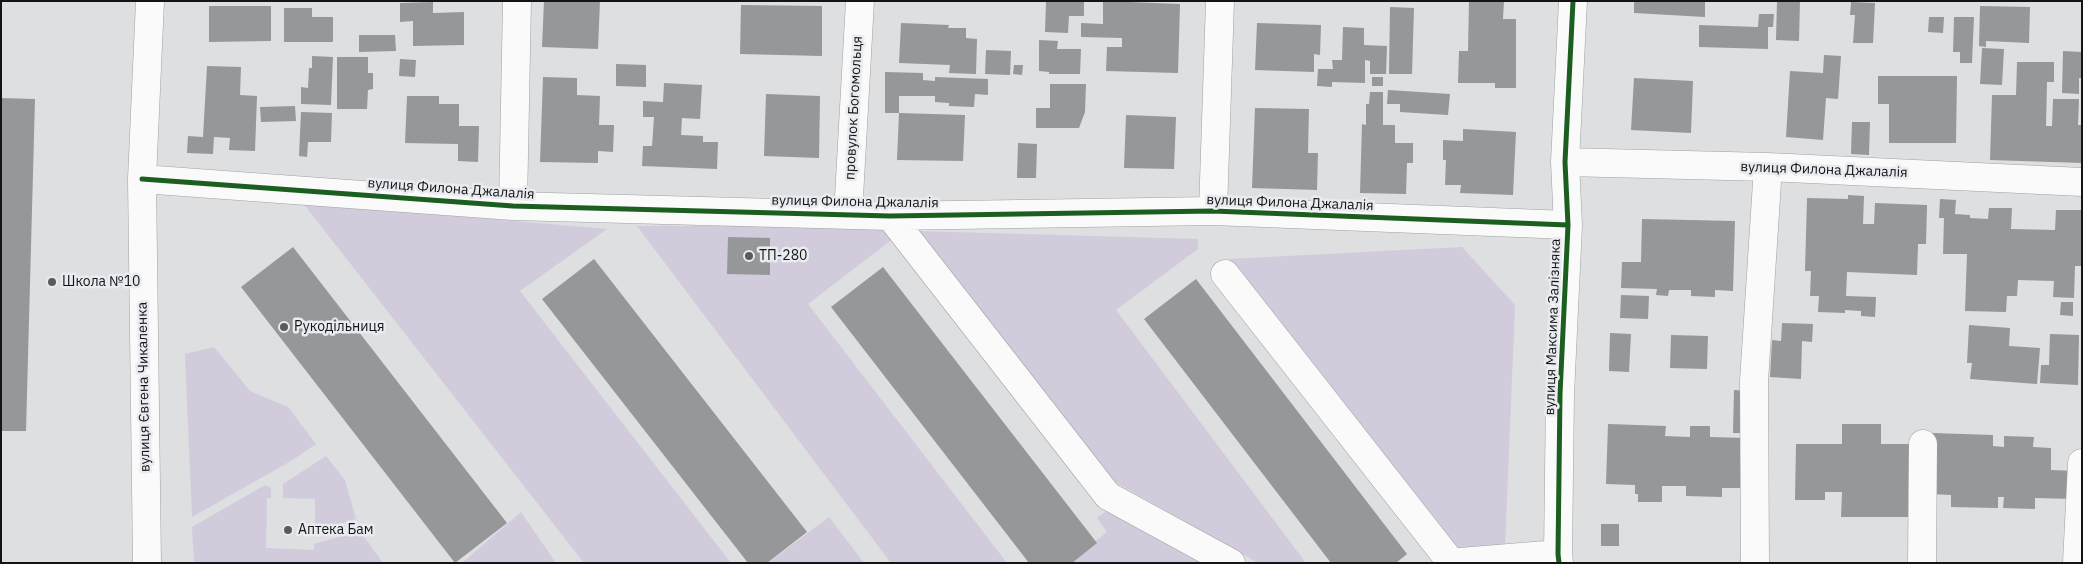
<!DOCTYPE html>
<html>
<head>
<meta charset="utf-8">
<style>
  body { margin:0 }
  #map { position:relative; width:2083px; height:564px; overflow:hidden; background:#dddfe1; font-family:"IBM Plex Sans",sans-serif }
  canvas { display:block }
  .frame { position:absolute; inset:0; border:2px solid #131415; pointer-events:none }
</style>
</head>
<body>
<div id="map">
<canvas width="2083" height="564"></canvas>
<div class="frame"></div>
</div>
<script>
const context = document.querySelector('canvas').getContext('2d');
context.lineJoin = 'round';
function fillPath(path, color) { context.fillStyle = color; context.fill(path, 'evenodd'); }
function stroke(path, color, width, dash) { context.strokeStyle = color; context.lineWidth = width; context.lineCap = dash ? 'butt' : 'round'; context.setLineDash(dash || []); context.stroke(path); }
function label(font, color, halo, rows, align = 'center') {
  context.font = font + ' "IBM Plex Sans",sans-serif'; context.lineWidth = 5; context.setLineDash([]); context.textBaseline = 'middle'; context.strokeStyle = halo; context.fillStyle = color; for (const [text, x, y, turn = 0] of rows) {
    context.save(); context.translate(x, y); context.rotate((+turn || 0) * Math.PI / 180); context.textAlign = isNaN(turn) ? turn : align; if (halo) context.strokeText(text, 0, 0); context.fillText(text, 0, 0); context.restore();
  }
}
const green = new Path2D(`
  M303,203L607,229L520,291L731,563H584Z
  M884,225L894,238L808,304L1007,563H891L637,226Z
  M917,231L1198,239V249L1116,310L1306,563H1258L1115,482Z
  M1462,247L1515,305L1505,545L1454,548L1229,259Z
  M214,347L250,391L288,407L316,444L291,461L192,517L185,354Z
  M326,456L345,480L356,519L315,531V499L283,498V484Z
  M265,485L271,488V498H267L266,548L314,550V544L360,531L383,563H194L192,527Z
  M1109,509L1211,563H1067L1107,532L1097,518Z
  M521,512L556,563H462Z
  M829,517L864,563H768Z`);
const building = new Path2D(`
  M544,1H600L598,49L542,47Z
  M1046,1H1084V16H1069L1068,33L1045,32Z
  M1103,1L1180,4L1178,73L1106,71L1107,47H1122V38L1081,37V23L1103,24Z
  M1469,1H1504L1503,19H1516V88H1495V83H1458L1459,51H1468Z
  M1634,1H1705V17L1634,13Z
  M1777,1H1800L1799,41L1776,40Z
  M433,2V13L464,12V45L413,46V21L400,22V3Z
  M1851,2L1875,3L1873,43H1853L1855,15H1850Z
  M741,5L822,6V56L740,54Z
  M209,6H271V41L209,42Z
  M1980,6L2030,7L2029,43L1986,41V47L1979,46Z
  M1390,7L1414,8L1412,74H1389Z
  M284,8H312V17H333V42H284Z
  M1759,14H1774L1773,27H1768V49L1699,47V25L1758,27Z
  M1929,17H1944L1943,33L1928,32Z
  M1954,17H1974L1972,63H1960V52H1953Z
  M901,23L949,25L948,28H966V38L977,39L976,74L949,73L950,65L899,63Z
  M1257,23L1321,25L1320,55L1314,54V72L1255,70Z
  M1343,27L1364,28V45L1387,46L1386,74H1370V61L1365,60V83L1332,82V87L1317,86L1318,69H1333L1332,60H1342Z
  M359,35H395L396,51L359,52Z
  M1039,40L1058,41L1057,49H1081L1080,74H1049V72L1039,71Z
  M1982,48L2004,49L2002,85L1980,84Z
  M986,50L1011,51L1010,75L985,74Z
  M2063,51L2082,52V78H2079V94L2062,93Z
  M1824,55L1841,56L1838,99L1826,98L1823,140L1786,137L1790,71L1823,73Z
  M312,56L333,57L331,105L301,104V87L308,88L309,68H312Z
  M337,57H368V73H373V89L368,90L367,109H337Z
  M400,59L416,60L415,77L399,76Z
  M2017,62H2054V82H2047L2046,126H2052L2053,99H2079L2078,125H2082V163L1990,160L1992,95H2016Z
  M616,64L646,65V87L616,86Z
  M1014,65H1023L1022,75L1013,74Z
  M207,66L241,67L240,95L257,96L255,151L229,150L230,138L214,137L213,154L187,153L188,136L203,137Z
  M885,72L923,73V80L935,81V77L988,79V95L975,94L974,107L949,106V103L935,102V96H899V113L965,115L963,161L897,160L899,113H885Z
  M1878,76H1957L1956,143H1889V104H1878Z
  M543,77L577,78V95L600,96L599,125H614L613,152L598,151V163L540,162Z
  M1372,77H1383V86H1372Z
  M1634,78L1693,81L1691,133L1631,130Z
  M664,83L702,85L700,119L682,118L681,135L703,136V142H718L717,169L642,166L643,146H652L654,117H643V101L663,102Z
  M1050,84H1086L1085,112L1079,128H1036V108H1050Z
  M1388,90L1450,94L1448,115L1400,112V104H1387Z
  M1370,92H1383V125H1395V143H1413V163H1407L1406,194L1360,193L1362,124L1366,125V104H1369Z
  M766,94L820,96L819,158L764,156Z
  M407,96H439V104H459V126H479L478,162L458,161V144L405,143Z
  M1,98L35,99L26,431H1Z
  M295,106L296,121L261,122L260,107Z
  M1255,108L1309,109L1308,153H1318L1317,190L1252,188Z
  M301,112L332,113L331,142H308L307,157L299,156Z
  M1126,115L1176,117L1174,169L1124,168Z
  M1852,122H1870L1869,155L1851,154Z
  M1463,129L1516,132L1513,195L1460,193L1461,185H1445L1446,160H1443V140L1463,141Z
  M1018,143L1037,144L1036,178H1017Z
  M1848,195L1864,196L1863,224H1874L1875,203L1927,205L1926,244H1918L1917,275L1847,272L1846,296L1876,297L1875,317L1861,316V311L1845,310V313L1818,312L1819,296H1810L1811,271H1805L1807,198L1848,199Z
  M1940,199L1956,200L1955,214L1970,215V218L1988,219L1989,208H2012L2011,229L2055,230L2056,210H2082V266H2075L2074,298L2053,297L2054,281L2018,280L2017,296H2007L2006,312L1965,311L1967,254H1943L1944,218H1939Z
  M1642,219L1735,221L1733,291L1715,290V297L1691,296V290H1669L1668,296L1656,295L1657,289L1621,288L1622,262H1641Z
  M728,237L770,238V275L727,274Z
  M293,247L507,523L455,563L241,287Z
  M594,259L807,532L767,563H748L542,299Z
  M883,267L1097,543L1072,563H1029L831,307Z
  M1196,279L1407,554L1396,563H1331L1144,319Z
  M1621,295L1649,296L1648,319L1620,318Z
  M2061,302H2073V316L2060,315Z
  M1782,323L1813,324L1812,342L1802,341L1801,379L1770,377L1772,340L1781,341Z
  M1969,325L2010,328L2009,346L2040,348L2037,384L1970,379L1972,363H1967Z
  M1610,333L1631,334L1629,372L1609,371Z
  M2050,334L2079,335L2078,385L2040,383L2041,365H2049Z
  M1671,335L1708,336L1707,369L1670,368Z
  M1734,390L1750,391L1751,433H1733Z
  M1608,424L1666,426L1665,436L1690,437V426H1710V437L1746,438L1745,488H1722V497L1686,496V486H1662V502H1638V494H1635V485L1606,484Z
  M1842,424H1881V444H1911L1914,517H1841L1842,492H1825V500H1795L1796,444H1842Z
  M1932,433L1993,435V446L2004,447V436L2034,437L2033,447L2051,448V470L2076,471L2075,499L2035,498V509L2003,508L2004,497H1998V508L1951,507V495L1930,494Z
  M1601,524H1619V546H1601Z`);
const minor = new Path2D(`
  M1565,162L1768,167L2082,182
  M142,179L513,206L890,216L1213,211L1568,225
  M513,206L517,1
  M1213,211L1220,1
  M848,215L860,1
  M890,216L1108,496L1231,563
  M1225,274L1450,561
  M147,563L142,179L150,1
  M1448,563L1558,554
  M1559,563L1558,554L1560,394L1568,225L1565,162L1573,1
  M1755,563L1754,381L1768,167
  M1922,563L1923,444
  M2077,563L2082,463`);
const cycleway = new Path2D(`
  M142,179L513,206L890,216L1213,211L1568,225
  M1559,563L1558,554L1560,394L1568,225L1565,162L1573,1`);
const markers = [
  [749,256,5,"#5a5b5c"],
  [52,282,5,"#5a5b5c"],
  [284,327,5,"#5a5b5c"],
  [288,530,5,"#5a5b5c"]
];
const streetNames = [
  ["провулок Богомольця",854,108,-87],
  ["вулиця Филона Джалалія",1824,170,2],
  ["вулиця Филона Джалалія",451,189,4],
  ["вулиця Филона Джалалія",855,202,1],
  ["вулиця Филона Джалалія",1290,203,2],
  ["вулиця Максима Залізняка",1553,327,-88],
  ["вулиця Євгена Чикаленка",144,387,-91]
];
const poiNames = [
  ["ТП-280",759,256],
  ["Школа №10",62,282],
  ["Рукодільниця",294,327],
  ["Аптека Бам",298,530]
];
fillPath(green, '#d1cbdc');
fillPath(building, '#959798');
stroke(minor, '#9fa0a2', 29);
stroke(minor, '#fafafa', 28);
stroke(cycleway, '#1b5e20', 5);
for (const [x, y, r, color] of markers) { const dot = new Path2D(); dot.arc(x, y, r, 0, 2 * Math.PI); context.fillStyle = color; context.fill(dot); stroke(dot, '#e9ebf0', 2); }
label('14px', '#131415', '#e9ebf0', streetNames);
label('14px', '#131415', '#e9ebf0', poiNames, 'left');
</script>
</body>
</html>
